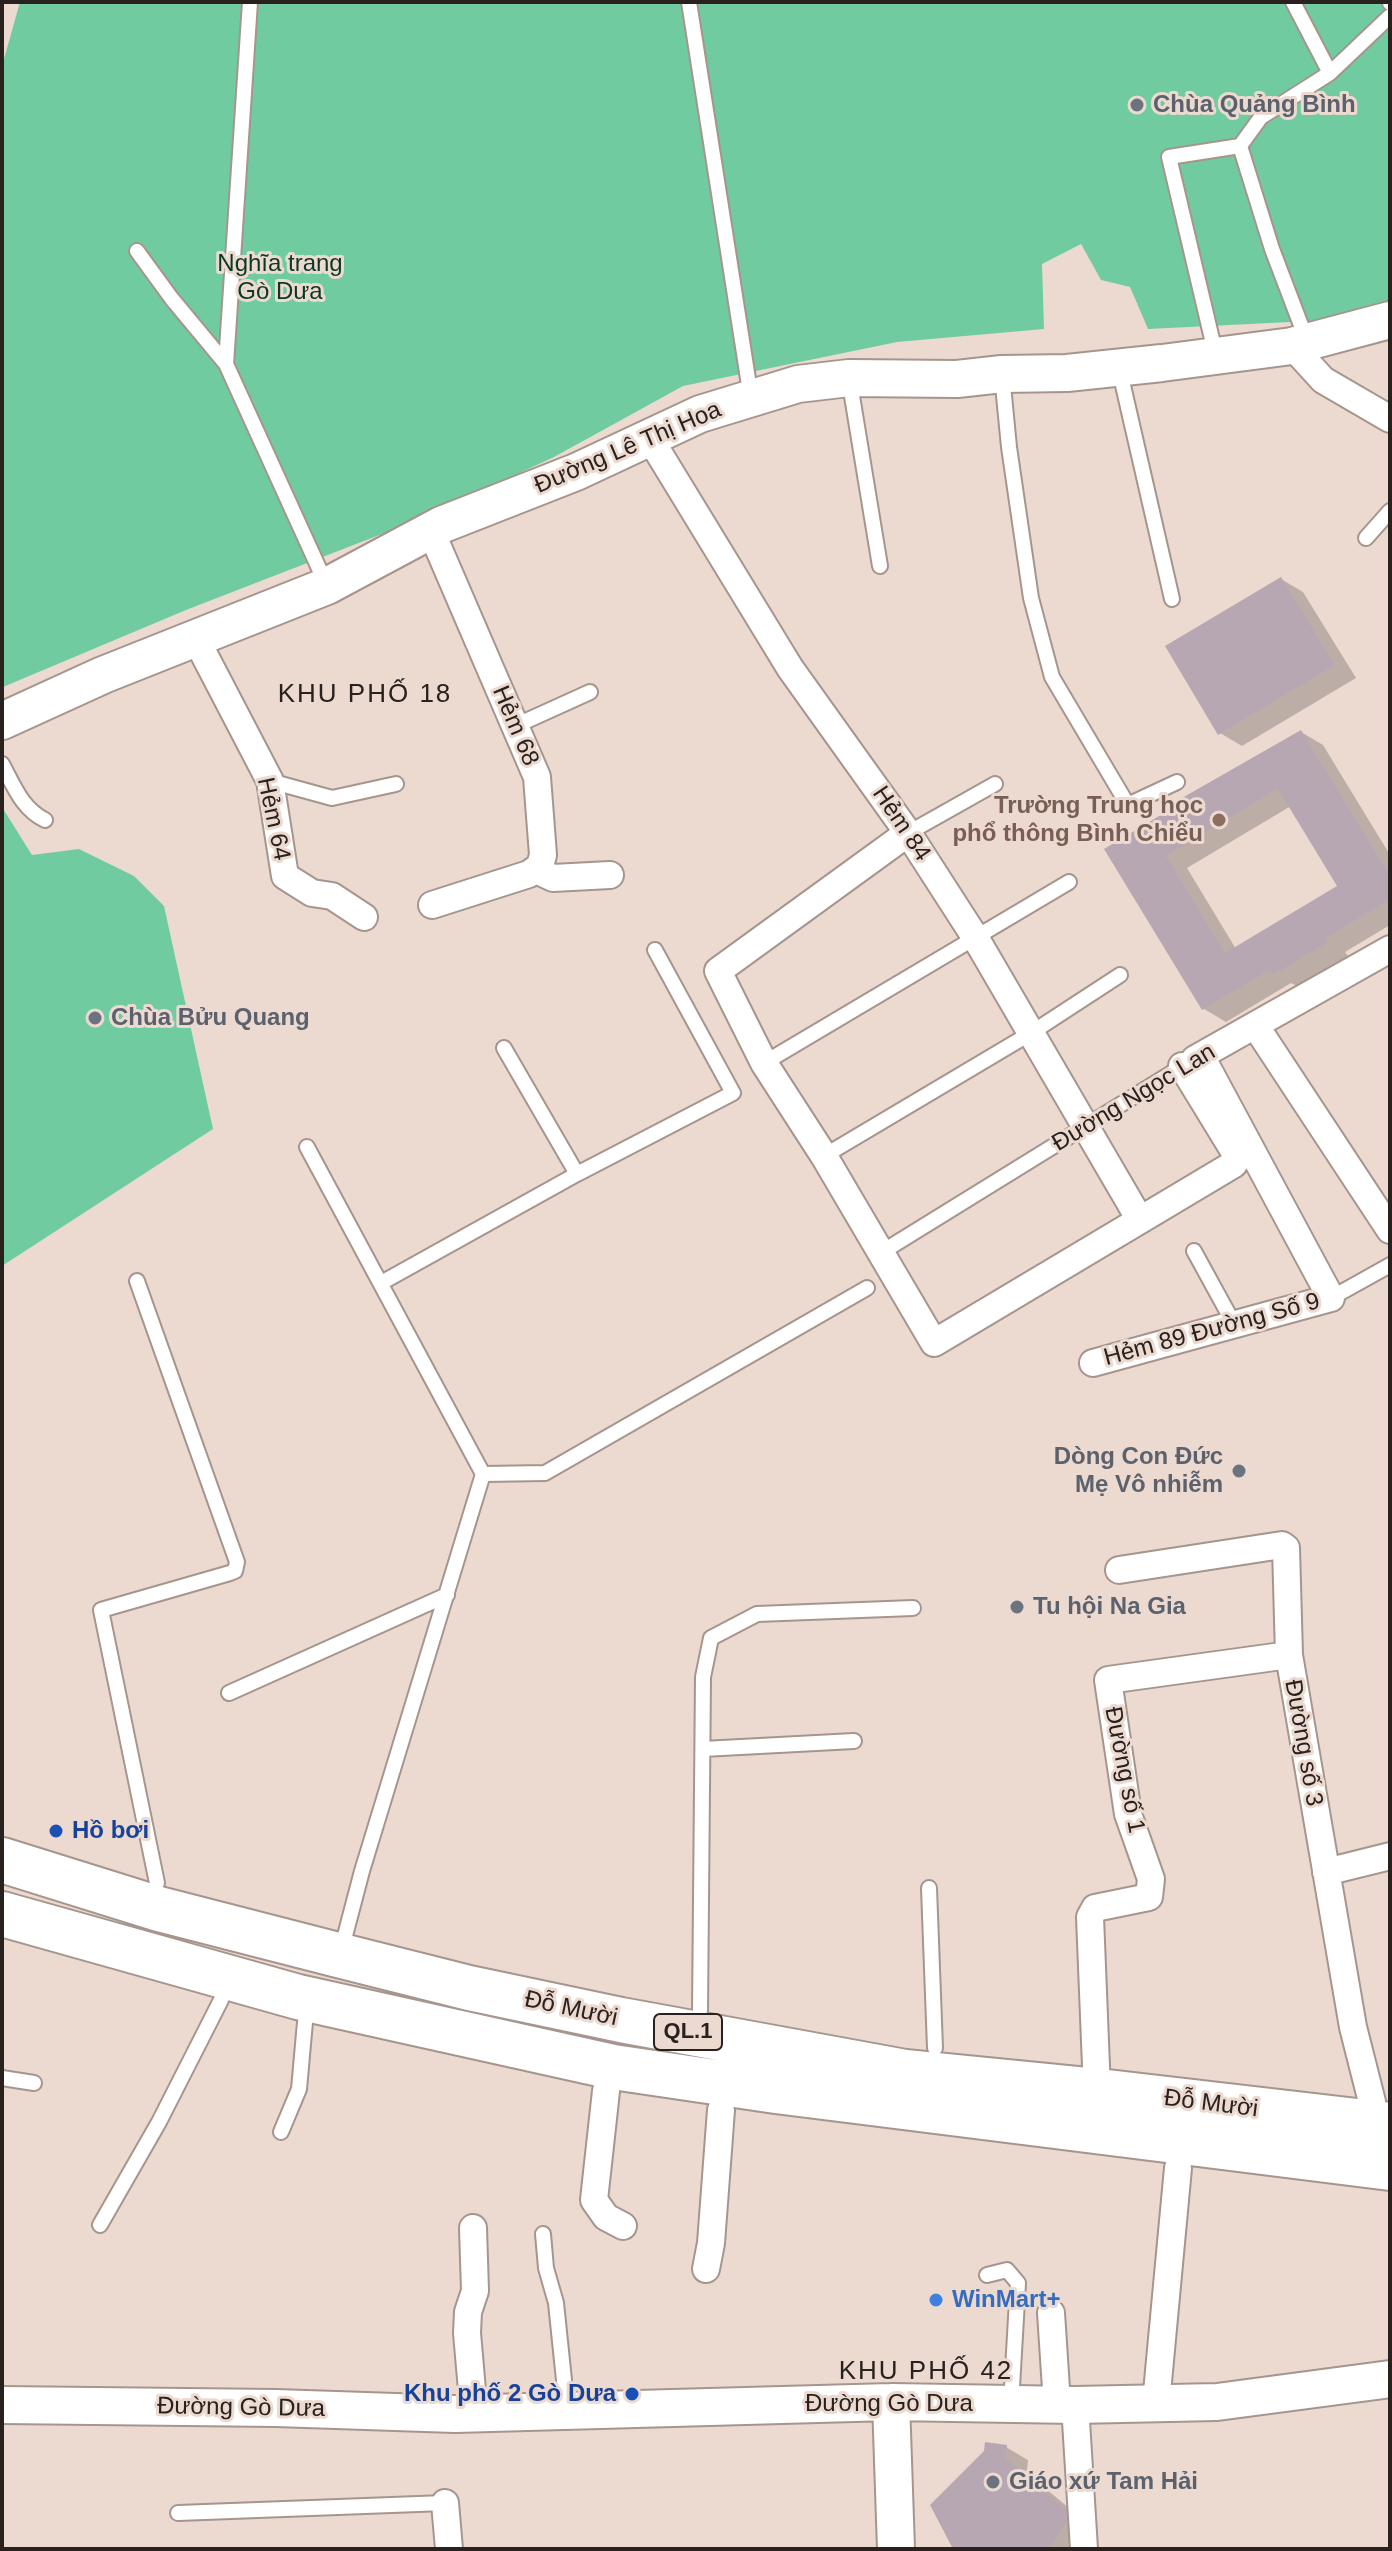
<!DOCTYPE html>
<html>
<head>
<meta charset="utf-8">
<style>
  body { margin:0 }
  #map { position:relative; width:1392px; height:2551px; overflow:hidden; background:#ecdad1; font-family:Arial,sans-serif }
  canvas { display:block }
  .frame { position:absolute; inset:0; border:4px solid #28211e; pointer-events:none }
</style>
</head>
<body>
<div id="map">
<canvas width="1392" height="2551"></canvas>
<div class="frame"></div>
</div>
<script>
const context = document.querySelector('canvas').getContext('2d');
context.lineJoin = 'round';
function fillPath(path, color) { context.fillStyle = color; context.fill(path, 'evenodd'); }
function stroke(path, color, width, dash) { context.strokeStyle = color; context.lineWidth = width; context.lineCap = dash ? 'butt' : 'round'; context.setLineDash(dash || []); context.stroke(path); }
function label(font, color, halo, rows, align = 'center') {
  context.font = font + ' Arial,sans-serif'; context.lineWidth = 6; context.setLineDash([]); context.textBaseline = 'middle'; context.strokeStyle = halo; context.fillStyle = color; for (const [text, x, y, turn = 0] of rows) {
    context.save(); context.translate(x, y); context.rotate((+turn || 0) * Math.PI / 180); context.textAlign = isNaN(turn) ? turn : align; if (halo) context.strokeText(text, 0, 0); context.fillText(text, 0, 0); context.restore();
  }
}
const green = new Path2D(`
  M20,2H1390V302L1351,319L1148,329L1130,287L1101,280L1081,244L1042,264L1044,329L897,342L683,386L554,457L418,520L186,610L3,687L2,66Z
  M2,807L32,855L79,849L134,876L164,906L213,1129L2,1266Z`);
const shadow = new Path2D(`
  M1281,579L1303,592L1356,678L1242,746L1220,733Z
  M1301,732L1323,745L1390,855V925L1345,952L1348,956L1297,986L1291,983L1226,1022L1204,1009L1107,850ZM1291,806L1340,887L1236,949L1187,868Z
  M1006,2447L1028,2460L1027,2473L1093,2528L1079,2549H955Z`);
const building = new Path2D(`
  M1281,577L1335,665L1218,735L1165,646Z
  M1301,730L1390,876V899L1325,939L1327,943L1273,975L1270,970L1202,1010L1104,849L1184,801L1182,798ZM1278,789L1337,886L1225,953L1166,856Z
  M985,2442L1007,2445L1006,2459L1072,2514L1048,2549H953L930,2505L984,2451Z`);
const lane = new Path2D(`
  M250,2L226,364L327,586
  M689,2L751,398
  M1390,2V3
  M1330,73L1390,16
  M1240,146L1272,249L1307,341
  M137,251L172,299L226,364
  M1216,356L1169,157L1240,146L1261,117L1330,73L1293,2
  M1119,368L1172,599
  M1002,375L1009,447L1031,598L1052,677L1126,802L1132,803L1177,782
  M849,378L880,566
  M1366,538L1390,511
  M515,726L590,692
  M2,764C14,786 22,809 45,820
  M270,781L332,798L396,784
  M908,833L995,784
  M504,1048L577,1174
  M764,1063L1069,882
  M307,1147L483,1474L362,1871L341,1951
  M824,1156L1031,1033L1120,975
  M1194,1251L1234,1324
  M882,1252L1188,1063
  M137,1281L237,1562L235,1571L230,1573L101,1610L157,1883
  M381,1283L577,1174L733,1093L655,950
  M1331,1298L1390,1265
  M483,1474L545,1473L867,1288
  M229,1693L447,1595
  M703,1749L854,1741
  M929,1888L935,2048
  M700,2011L703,1677L711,1638L757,1614L913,1608
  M2,2078L34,2083
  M281,2132L299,2089L305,2022
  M100,2225L159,2122L221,2000
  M543,2234L546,2268L556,2303L567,2409
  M987,2275L1007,2270L1018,2283L1011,2404
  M178,2513L445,2503`);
const street = new Path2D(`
  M1292,346L1323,380L1390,419
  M649,437L790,668L908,833L975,937L1140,1220
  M431,531L537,777L543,855L540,866L529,874L432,905
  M196,639L270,781L285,876L312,893L332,896L364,917
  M908,833L718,971L764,1063L824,1156L934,1343L1234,1164L1237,1156L1182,1066
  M536,870L553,878L610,875
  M1255,1025L1390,1230
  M1195,1059L1390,949
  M1093,1363L1331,1298L1201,1056
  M1119,1570L1282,1545L1286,1548L1289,1655L1353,2027L1372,2102
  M1326,1872L1390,1856
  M606,2091L594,2200L606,2217L623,2226
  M1097,2091L1090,1917L1095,1908L1149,1897L1151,1879L1128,1814L1108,1680L1289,1655
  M473,2228L475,2291L468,2312L467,2333L474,2413
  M706,2269L711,2243L721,2110
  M1051,2313L1057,2404
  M1156,2403L1178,2168
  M1075,2405L1084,2549
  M445,2503L449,2549`);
const secondary = new Path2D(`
  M2,721L103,675L327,586L441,525L576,472L700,414L798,384L849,378L957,379L1002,374L1067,373L1162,363L1292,346L1390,320
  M891,2402L896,2549
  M2,2405L276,2408L455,2414L891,2402L1075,2405L1217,2402L1390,2379`);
const highway = new Path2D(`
  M2,1860L159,1909L334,1954L469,1988L621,2020L905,2072L1097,2091L1390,2125
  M2,1914L298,1997L613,2067L776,2091L1390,2168`);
const markers = [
  [1137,105,8,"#6b7280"],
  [1219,820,8,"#8d6e63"],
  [95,1018,8,"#6b7280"],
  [1239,1471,8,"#6b7280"],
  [1017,1607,8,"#6b7280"],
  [56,1831,8,"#1a4fb4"],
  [936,2300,8,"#3f7fe0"],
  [632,2394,8,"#1a4fb4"],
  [993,2482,8,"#6b7280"]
];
const shields = [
  [688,2032,68]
];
const shieldNames = [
  ["QL.1",688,2032]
];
const worshipNames = [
  ["Chùa Quảng Bình",1153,105],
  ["Chùa Bửu Quang",111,1018],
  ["Dòng Con Đức",1223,1457,"right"],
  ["Mẹ Vô nhiễm",1223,1485,"right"],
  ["Tu hội Na Gia",1033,1607],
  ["Giáo xứ Tam Hải",1009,2482]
];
const parkNames = [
  ["Nghĩa trang",280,264],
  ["Gò Dưa",280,292]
];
const streetNames = [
  ["Đường Lê Thị Hoa",628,448,-23],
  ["Hẻm 68",515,726,67],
  ["Hẻm 64",273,819,78],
  ["Hẻm 84",901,824,56],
  ["Đường Ngọc Lan",1134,1098,-31],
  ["Hẻm 89 Đường Số 9",1212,1330,-15],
  ["Đường số 3",1303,1743,80],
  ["Đường số 1",1124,1770,79],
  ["Đỗ Mười",571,2009,12],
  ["Đỗ Mười",1211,2104,7],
  ["Đường Gò Dưa",889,2404],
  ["Đường Gò Dưa",241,2408,1]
];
const educationNames = [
  ["Trường Trung học",1203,806],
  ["phổ thông Bình Chiểu",1203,834]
];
const transitNames = [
  ["Hồ bơi",72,1831],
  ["Khu phố 2 Gò Dưa",616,2394,"right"]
];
const shopNames = [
  ["WinMart+",952,2300]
];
const neighbourhoodNames = [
  ["KHU PHỐ 18",365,695],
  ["KHU PHỐ 42",926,2372]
];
fillPath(green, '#70cca0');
fillPath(shadow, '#0003');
fillPath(building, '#b7a7b3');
stroke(lane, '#a6958d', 18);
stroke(street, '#a6958d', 30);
stroke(secondary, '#a6958d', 40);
stroke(highway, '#a6958d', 48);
stroke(lane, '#fff', 14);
stroke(street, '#fff', 26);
stroke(secondary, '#fff', 36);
stroke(highway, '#fff', 44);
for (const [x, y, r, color] of markers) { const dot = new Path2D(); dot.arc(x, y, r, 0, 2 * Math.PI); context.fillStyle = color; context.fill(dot); stroke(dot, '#ecdad1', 3); }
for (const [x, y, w] of shields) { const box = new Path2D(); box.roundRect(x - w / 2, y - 18, w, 36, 6); context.fillStyle = '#ecdad1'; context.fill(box); stroke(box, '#28211e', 2); }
label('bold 22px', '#28211e', null, shieldNames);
label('bold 24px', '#5b616d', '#ecdad1', worshipNames, 'left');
label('24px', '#0b3825', '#ecdad1', parkNames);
label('24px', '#28211e', '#ecdad1', streetNames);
label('bold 24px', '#785e54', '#ecdad1', educationNames, 'right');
label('bold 24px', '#164399', '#ecdad1', transitNames, 'left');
label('bold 24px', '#366cbe', '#ecdad1', shopNames, 'left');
context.letterSpacing = '2px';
label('26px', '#28211e', '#ecdad1', neighbourhoodNames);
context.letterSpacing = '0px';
</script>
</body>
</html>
